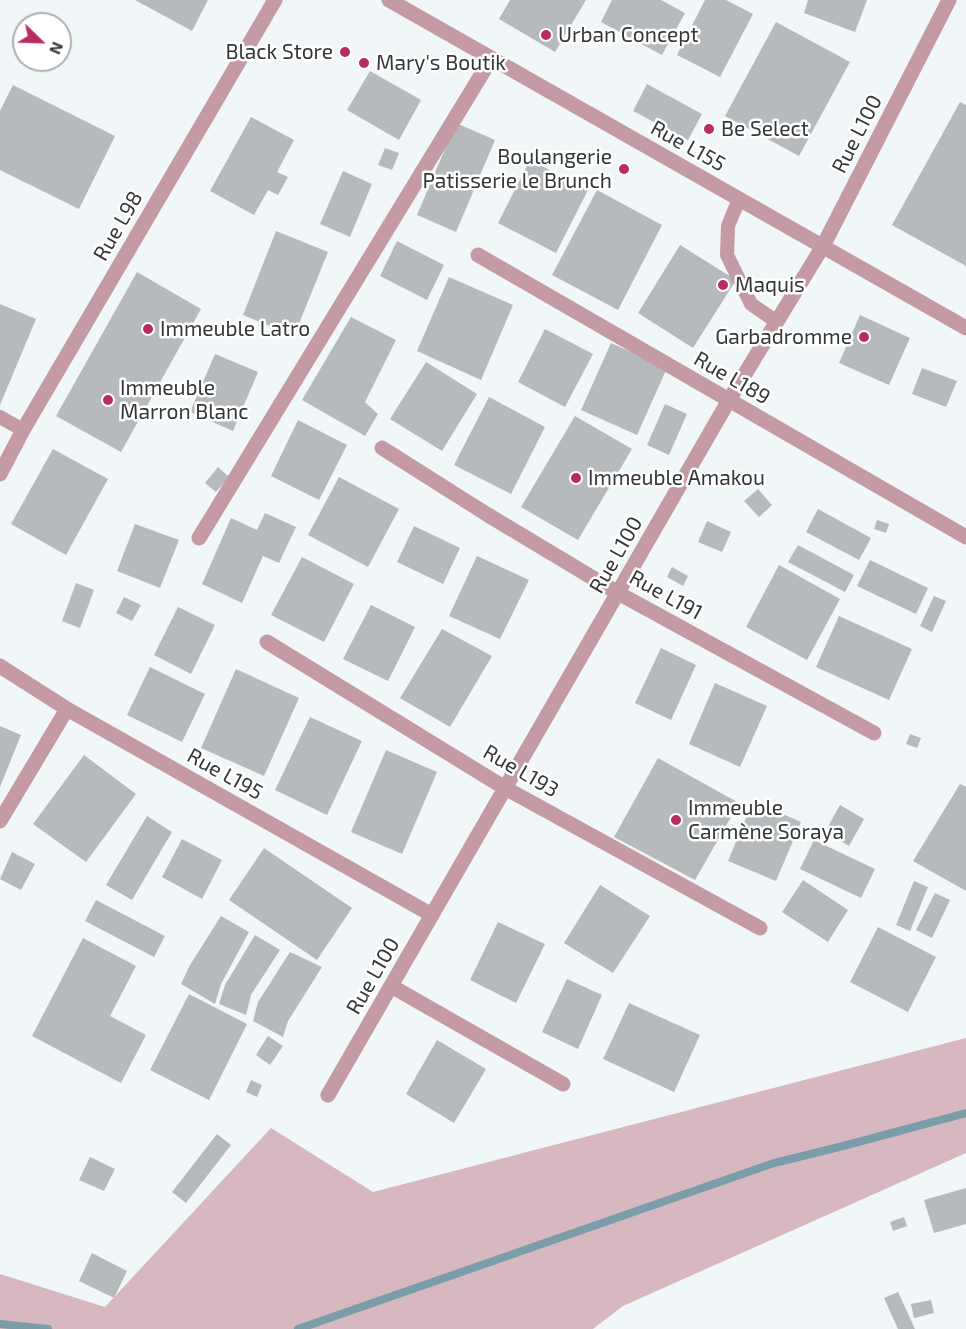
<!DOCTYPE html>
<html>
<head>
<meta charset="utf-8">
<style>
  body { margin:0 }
  #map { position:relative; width:966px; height:1329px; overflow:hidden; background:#f1f6f8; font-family:"Exo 2",sans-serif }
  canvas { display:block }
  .north { position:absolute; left:12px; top:12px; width:60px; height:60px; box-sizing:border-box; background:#fff; border:2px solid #aeafaf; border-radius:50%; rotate:113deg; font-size:16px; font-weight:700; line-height:24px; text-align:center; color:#353637 }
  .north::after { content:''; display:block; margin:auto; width:21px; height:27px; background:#b82c63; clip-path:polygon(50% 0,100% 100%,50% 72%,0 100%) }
</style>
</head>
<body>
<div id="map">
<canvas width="966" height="1329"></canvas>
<div class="north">N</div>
</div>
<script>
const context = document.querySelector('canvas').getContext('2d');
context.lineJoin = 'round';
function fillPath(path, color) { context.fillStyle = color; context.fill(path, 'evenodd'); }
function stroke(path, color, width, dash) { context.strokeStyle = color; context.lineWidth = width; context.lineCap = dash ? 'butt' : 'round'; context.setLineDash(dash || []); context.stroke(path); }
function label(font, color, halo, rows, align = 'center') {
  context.font = font + ' "Exo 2",sans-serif'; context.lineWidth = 5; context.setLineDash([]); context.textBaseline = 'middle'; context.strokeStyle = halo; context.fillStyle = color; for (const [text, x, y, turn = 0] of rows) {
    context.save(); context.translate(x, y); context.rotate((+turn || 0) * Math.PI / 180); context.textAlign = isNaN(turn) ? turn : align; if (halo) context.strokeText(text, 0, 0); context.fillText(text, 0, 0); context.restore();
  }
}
const green = new Path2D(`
  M966,1038V1153L623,1306L593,1329H0V1274L105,1307L271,1128L373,1192Z`);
const stream = new Path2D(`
  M0,1324L48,1329
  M298,1329L774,1163L843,1146L966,1113`);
const building = new Path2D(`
  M135,0H208L192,31Z
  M510,0H586L555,52L499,19Z
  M612,0H661L685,13L662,55L601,22Z
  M705,0H726L753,14L720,77L677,55Z
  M808,0H867L855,32L804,13Z
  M776,22L850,62L799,156L725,116Z
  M370,71L421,100L399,140L347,110Z
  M647,84L702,114L688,140L633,111Z
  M13,85L115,136L79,209L0,170V111Z
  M960,102L966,105V266L892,225Z
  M251,117L294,140L277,172L288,177L278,195L268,190L254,215L210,191Z
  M456,123L495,140L456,232L417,215Z
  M385,148L399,153L392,170L378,165Z
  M530,160L588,190L556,253L498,223Z
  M343,171L372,184L350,237L320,224Z
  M597,190L662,225L618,310L552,275Z
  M276,231L328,252L294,336L243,315Z
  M397,241L444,265L427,300L380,276Z
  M680,245L736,280L693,348L638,313Z
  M137,272L201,309L121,452L56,416Z
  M449,277L513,305L481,380L417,351Z
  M0,304L36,319L0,405Z
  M860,315L910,338L889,385L839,363Z
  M351,317L396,340L365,402L378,414L365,436L302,400Z
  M545,329L593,354L565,407L518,382Z
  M611,343L667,368L637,435L581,410Z
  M215,354L258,372L233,431L190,412Z
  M426,362L477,394L442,451L390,419Z
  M922,368L957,381L946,407L912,394Z
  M489,397L545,427L511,494L454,465Z
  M665,404L687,414L669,455L647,445Z
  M575,416L632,449L578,540L521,507Z
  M298,420L347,445L319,500L271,476Z
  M53,449L108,479L66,555L11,524Z
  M218,467L229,477L216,492L205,483Z
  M339,477L399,509L368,567L308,535Z
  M758,489L772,505L759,517L744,501Z
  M818,509L871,538L859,560L806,532Z
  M265,513L296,527L279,563L263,556L242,603L202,584L231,518L257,530Z
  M877,520L889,524L886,533L874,529Z
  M707,521L731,532L722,552L698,542Z
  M135,524L179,540L160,588L117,571Z
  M414,526L460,548L443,584L397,562Z
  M798,545L854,575L845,592L788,562Z
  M477,556L529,580L500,639L449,616Z
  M302,557L354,584L324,642L271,615Z
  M870,560L928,588L916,614L857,586Z
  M779,565L840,599L807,660L746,627Z
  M672,567L688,576L683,586L667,577Z
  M76,583L94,590L80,628L62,621Z
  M934,596L946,601L932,632L920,626Z
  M124,597L141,605L132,621L116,613Z
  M371,605L415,627L388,681L343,659Z
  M178,607L215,625L191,674L154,655Z
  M839,616L912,649L889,700L816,667Z
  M442,629L492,656L450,727L400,698Z
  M661,648L696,665L671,720L635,703Z
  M150,667L205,694L182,742L127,715Z
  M236,669L299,698L264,776L201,748Z
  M715,683L767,706L740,767L689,744Z
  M310,717L362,741L327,815L275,790Z
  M0,726L21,735L0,787Z
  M910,734L921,738L917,748L906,744Z
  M386,750L437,772L402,854L351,832Z
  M84,755L136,794L86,862L33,824Z
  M658,758L739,803L695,880L614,837Z
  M960,784L966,787V891L913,861Z
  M753,801L801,822L776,881L728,861Z
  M840,805L864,819L849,846L825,832Z
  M147,816L172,832L132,900L106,885Z
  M182,839L222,860L202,899L162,877Z
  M814,840L875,869L861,898L800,869Z
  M264,848L352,908L317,960L229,900Z
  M12,852L35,864L21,890L0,879Z
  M803,880L848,910L828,942L782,912Z
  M914,881L928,887L910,931L896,925Z
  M600,885L650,916L613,973L564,943Z
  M935,893L950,900L932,938L916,930Z
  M96,900L165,936L154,957L85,921Z
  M221,916L249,932L221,984L215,1004L181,984L190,965Z
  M498,922L545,944L516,1003L470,980Z
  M878,927L936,957L908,1012L850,982Z
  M255,935L280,950L251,995L246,1015L219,1004L225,985Z
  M83,938L136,966L110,1016L146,1035L121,1083L32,1036Z
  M290,952L322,967L288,1021L283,1037L253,1021L258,1002Z
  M567,979L602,995L578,1049L542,1032Z
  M189,994L247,1024L209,1100L150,1070Z
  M629,1003L700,1035L674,1092L603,1059Z
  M268,1036L283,1046L270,1065L256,1055Z
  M437,1040L486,1069L454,1123L406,1094Z
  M251,1080L262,1085L257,1097L246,1092Z
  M217,1134L231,1145L186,1203L172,1192Z
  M90,1157L115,1169L104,1191L79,1180Z
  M966,1188V1224L934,1233L924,1200Z
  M904,1217L907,1226L893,1231L890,1222Z
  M92,1253L127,1271L114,1298L79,1281Z
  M898,1292L915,1329H898L884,1298Z
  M931,1300L934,1313L914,1318L911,1304Z`);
const service = new Path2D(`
  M739,199L728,226L727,255L751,304L777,322
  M0,417L23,430`);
const minor = new Path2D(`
  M478,255L966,537
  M382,448L488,515L618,593L874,733
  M0,474L23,430L275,0
  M199,538L491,59
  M267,642L505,788L760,928
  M0,666L67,709L432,915
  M0,821L67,709
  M391,986L563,1084
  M328,1095L729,400L823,246L949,0`);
const tertiary = new Path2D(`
  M389,0L966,328`);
const markers = [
  [546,35,6,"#b82c63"],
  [345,52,6,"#b82c63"],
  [364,63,6,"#b82c63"],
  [709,129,6,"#b82c63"],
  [624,169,6,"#b82c63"],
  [723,285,6,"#b82c63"],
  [148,329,6,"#b82c63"],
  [864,337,6,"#b82c63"],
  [108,400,6,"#b82c63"],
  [576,478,6,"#b82c63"],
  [676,820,6,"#b82c63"]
];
const poiNames = [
  ["Urban Concept",558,35],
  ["Black Store",333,52,"right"],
  ["Mary's Boutik",376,63],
  ["Be Select",721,129],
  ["Boulangerie",612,157,"right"],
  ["Patisserie le Brunch",612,181,"right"],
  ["Maquis",735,285],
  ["Immeuble Latro",160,329],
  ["Garbadromme",852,337,"right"],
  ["Immeuble",120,388],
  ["Marron Blanc",120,412],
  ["Immeuble Amakou",588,478],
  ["Immeuble",688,808],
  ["Carmène Soraya",688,832]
];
const streetNames = [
  ["Rue L100",857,134,-63],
  ["Rue L155",688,146,29],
  ["Rue L98",118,226,-60],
  ["Rue L189",732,378,30],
  ["Rue L100",616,555,-60],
  ["Rue L191",666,595,29],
  ["Rue L193",521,771,30],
  ["Rue L195",225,774,29],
  ["Rue L100",373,976,-60]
];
fillPath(green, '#d7b8c0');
stroke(stream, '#7b9daa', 8);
fillPath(building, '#b6babc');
stroke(service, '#c49aa4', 14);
stroke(minor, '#c49aa4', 15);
stroke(tertiary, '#c49aa4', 15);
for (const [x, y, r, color] of markers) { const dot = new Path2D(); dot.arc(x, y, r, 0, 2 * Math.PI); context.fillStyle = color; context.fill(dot); stroke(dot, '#fff', 2); }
label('21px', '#353637', '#fff', poiNames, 'left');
label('21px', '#353637', '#fff', streetNames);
</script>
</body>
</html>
